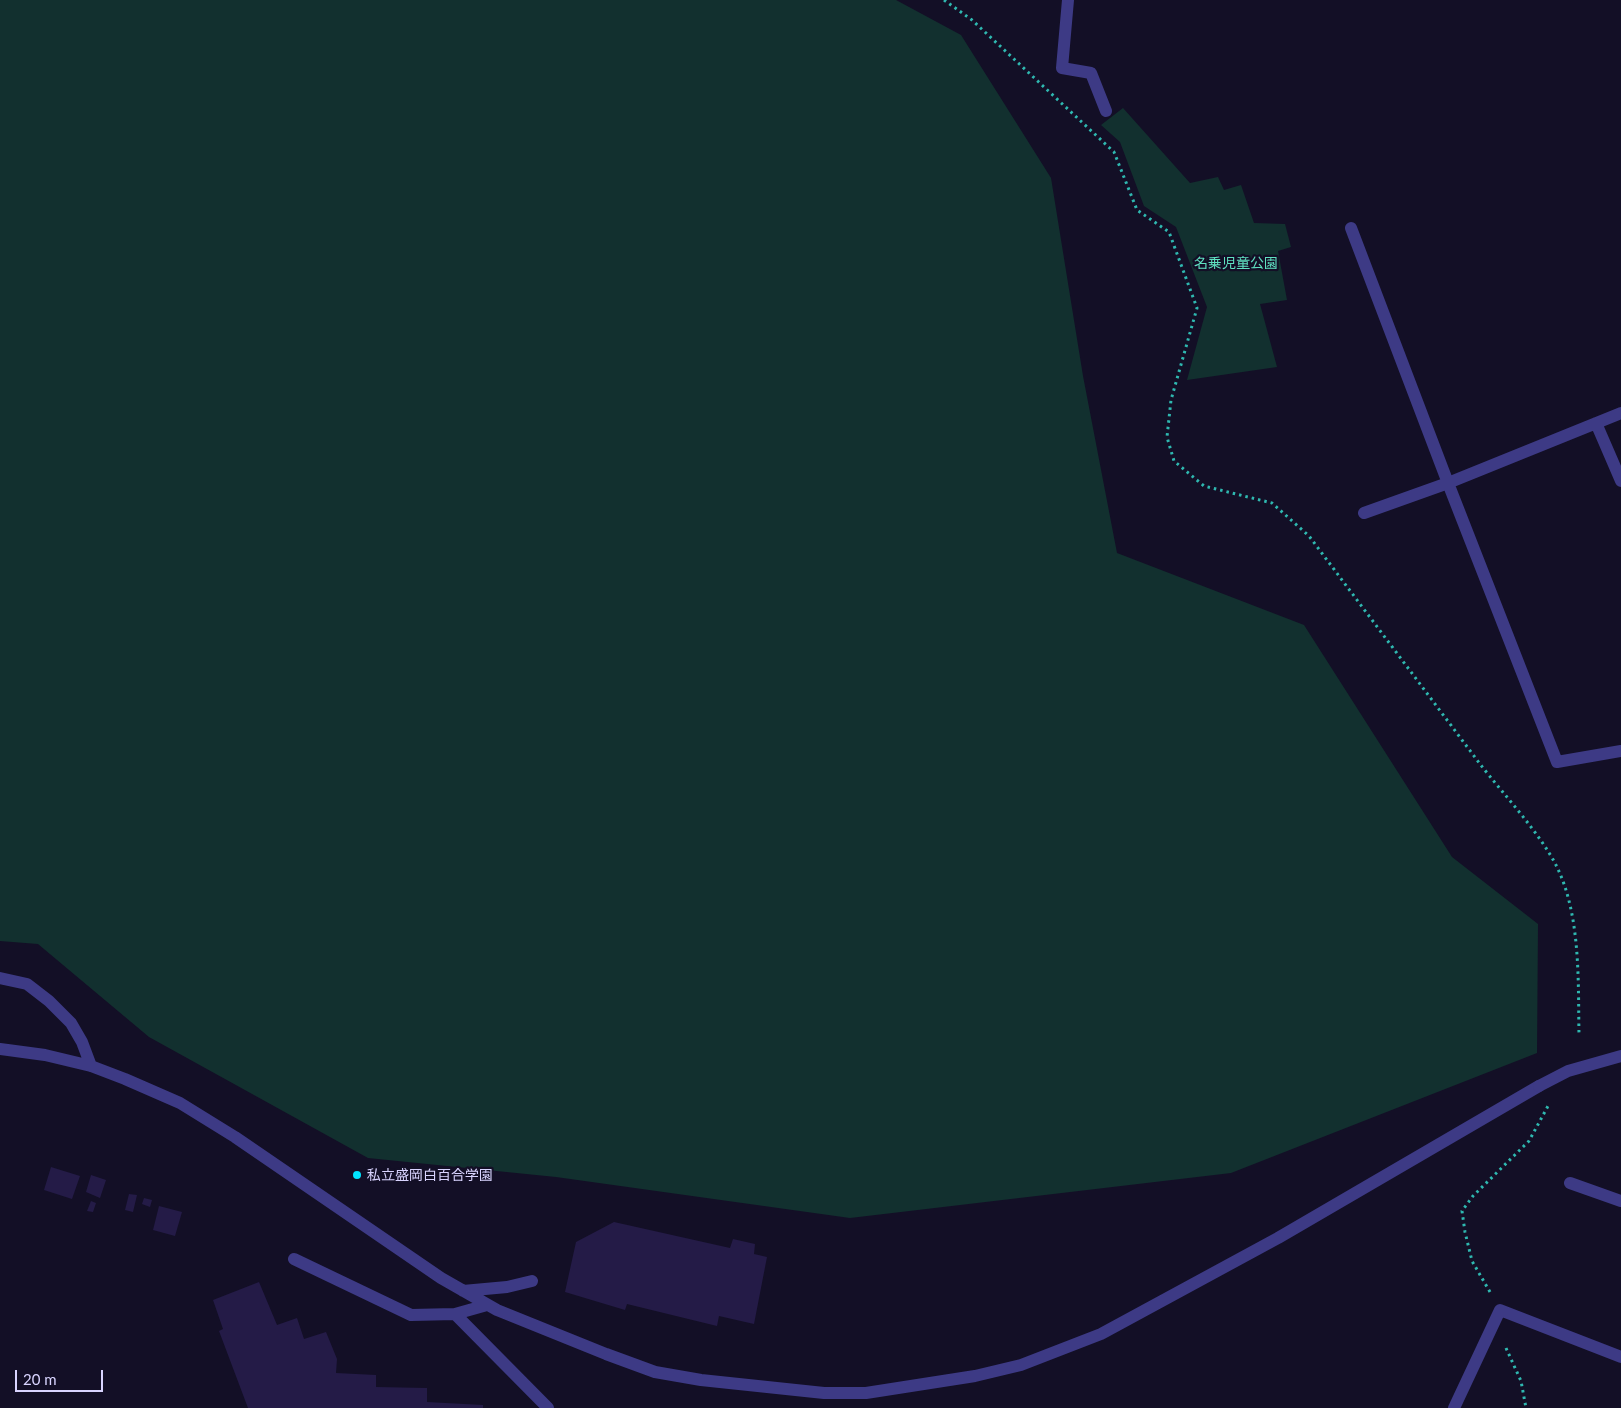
<!DOCTYPE html>
<html>
<head>
<meta charset="utf-8">
<style>
  body { margin:0 }
  #map { position:relative; width:1621px; height:1408px; overflow:hidden; background:#130f26; font-family:Lato,sans-serif }
  canvas { display:block }
  .scale { position:absolute; left:15px; top:1370px; width:88px; height:22px; box-sizing:border-box; border:2px solid #d9d4ff; border-top:0; padding-left:6px; font-size:15px; line-height:18px; white-space:nowrap; color:#d9d4ff; -webkit-text-stroke:4px #130f26; paint-order:stroke }
</style>
</head>
<body>
<div id="map">
<canvas width="1621" height="1408"></canvas>
<div class="scale">20 m</div>
</div>
<script>
const context = document.querySelector('canvas').getContext('2d');
context.lineJoin = 'round';
function fillPath(path, color) { context.fillStyle = color; context.fill(path, 'evenodd'); }
function stroke(path, color, width, dash) { context.strokeStyle = color; context.lineWidth = width; context.lineCap = dash ? 'butt' : 'round'; context.setLineDash(dash || []); context.stroke(path); }
function label(font, color, halo, rows, align = 'center') {
  context.font = font + ' Lato,"Noto Sans JP",sans-serif'; context.lineWidth = 4.5; context.setLineDash([]); context.textBaseline = 'middle'; context.strokeStyle = halo; context.fillStyle = color; for (const [text, x, y, turn = 0] of rows) {
    context.save(); context.translate(x, y); context.rotate((+turn || 0) * Math.PI / 180); context.textAlign = isNaN(turn) ? turn : align; if (halo) context.strokeText(text, 0, 0); context.fillText(text, 0, 0); context.restore();
  }
}
const green = new Path2D(`
  M0,0H896L961,35L1051,178L1083,376L1117,553L1304,625L1452,857L1538,924L1537,1053L1231,1173L850,1218L556,1177L368,1158L149,1037L38,944L0,941Z
  M1123,108L1190,183L1218,177L1224,190L1241,185L1254,223L1285,224L1291,247L1278,251L1287,300L1260,304L1277,367L1187,380L1207,307L1176,227L1144,206L1120,142L1101,125Z`);
const building = new Path2D(`
  M51,1167L80,1176L72,1199L44,1190Z
  M91,1175L106,1180L100,1198L86,1192Z
  M129,1194L137,1195L133,1212L125,1210Z
  M144,1198L152,1200L150,1207L142,1204Z
  M91,1201L96,1203L93,1212L87,1211Z
  M159,1206L182,1212L175,1236L153,1230Z
  M614,1222L730,1248L733,1239L755,1244L754,1254L767,1257L754,1324L719,1316L717,1326L627,1304L625,1310L565,1292L576,1242Z
  M259,1282L277,1325L297,1318L304,1339L326,1332L337,1359L336,1373L376,1375V1387L427,1388V1402L483,1405V1408H248L219,1331L223,1329L213,1300Z`);
const path = new Path2D(`
  M944,0L972,20L1114,152L1137,210L1169,232L1197,308L1171,400L1167,437L1174,461L1204,486L1272,503L1309,536C1366,612 1423,688 1480,764C1504,795 1540,833 1557,867C1581,917 1578,982 1579,1035
  M1490,1292L1472,1261L1465,1232L1462,1211L1473,1196L1529,1141L1548,1106
  M1506,1348L1521,1381L1526,1408`);
const service = new Path2D(`
  M0,978L27,984L49,1001L71,1023L82,1042L91,1066
  M0,1049L45,1055L91,1066L125,1079L180,1103L235,1137L441,1278L497,1310L606,1354L655,1372L701,1380L824,1393H866L975,1376L1021,1365L1101,1334L1278,1238L1539,1086
  M1570,1183L1621,1201
  M294,1259L411,1315L455,1314L487,1305
  M463,1291L507,1287L532,1281
  M455,1314L548,1408`);
const minor = new Path2D(`
  M1068,0L1062,68L1091,73L1106,111
  M1351,228L1448,483L1557,762L1621,751
  M1596,423L1621,481
  M1364,513L1448,483L1621,413
  M1539,1086L1568,1071L1621,1056
  M1454,1408L1500,1310L1621,1357`);
const markers = [
  [357,1175,5,"#00e5ff"]
];
const parkNames = [
  ["名乗児童公園",1236,263]
];
const poiNames = [
  ["私立盛岡白百合学園",367,1175]
];
fillPath(green, '#12302f');
fillPath(building, '#241b47');
stroke(path, '#2fb8b0', 3, [2.5, 4]);
stroke(service, '#3d3a85', 12);
stroke(minor, '#3d3a85', 12);
for (const [x, y, r, color] of markers) { const dot = new Path2D(); dot.arc(x, y, r, 0, 2 * Math.PI); context.fillStyle = color; context.fill(dot); stroke(dot, '#130f26', 2); }
label('14px', '#5fe0c0', '#130f26', parkNames);
label('14px', '#d9d4ff', '#130f26', poiNames, 'left');
</script>
</body>
</html>
